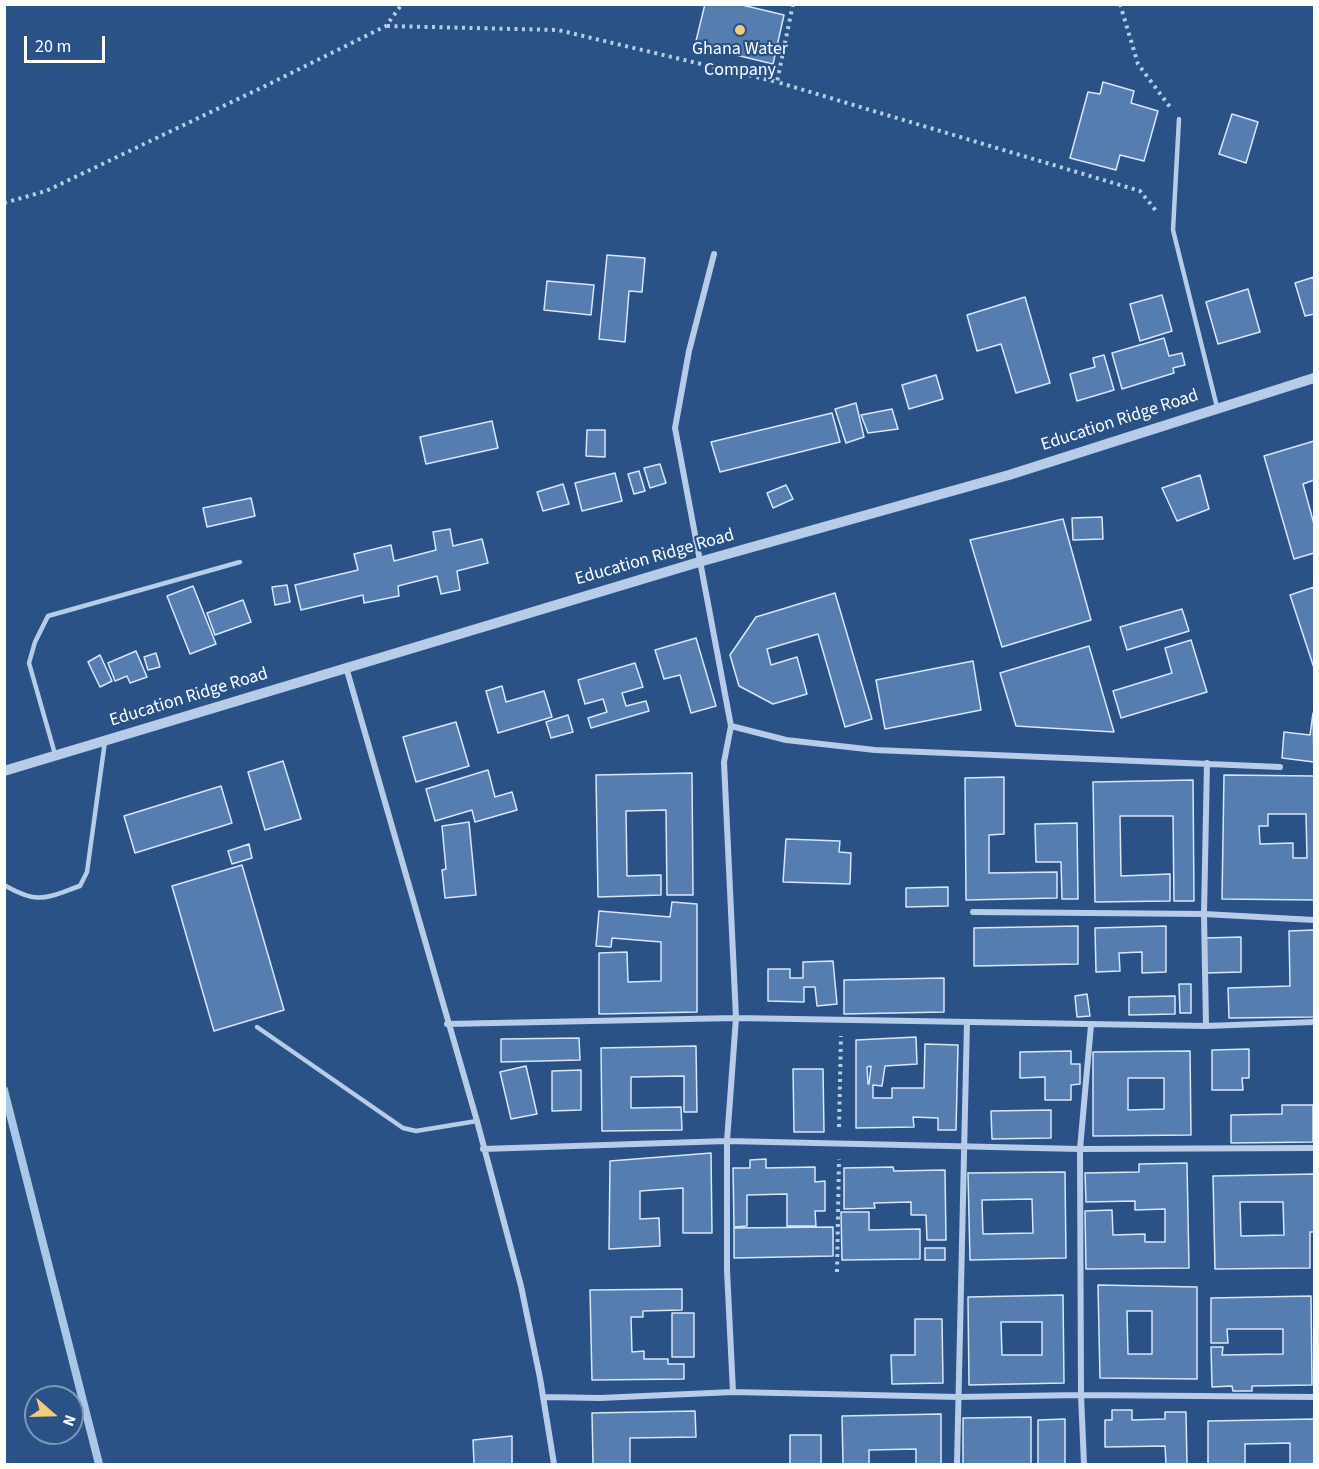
<!DOCTYPE html>
<html>
<head>
<meta charset="utf-8">
<style>
  body { margin:0 }
  #map { position:relative; width:1319px; height:1469px; overflow:hidden; background:#2a5287; font-family:"Source Sans 3",sans-serif }
  canvas { display:block }
  .frame { position:absolute; inset:0; border:6px solid #fff; pointer-events:none }
  .north { position:absolute; left:24px; top:1385px; width:60px; height:60px; box-sizing:border-box; background:#2a5287; border:2px solid #7f97b7; border-radius:50%; rotate:110deg; font-size:16px; font-weight:700; line-height:24px; text-align:center; color:#fff }
  .north::after { content:''; display:block; margin:auto; width:21px; height:27px; background:#eece7d; clip-path:polygon(50% 0,100% 100%,50% 72%,0 100%) }
  .scale { position:absolute; left:24px; top:36px; width:81px; height:27px; box-sizing:border-box; border:3px solid #fff; border-top:0; padding-left:8px; font-size:18px; line-height:21px; white-space:nowrap; color:#fff; -webkit-text-stroke:4px #2a5287; paint-order:stroke }
</style>
</head>
<body>
<div id="map">
<canvas width="1319" height="1469"></canvas>
<div class="frame"></div>
<div class="north">N</div>
<div class="scale">20 m</div>
</div>
<script>
const context = document.querySelector('canvas').getContext('2d');
context.lineJoin = 'round';
function stroke(path, color, width, dash) { context.strokeStyle = color; context.lineWidth = width; context.lineCap = dash ? 'butt' : 'round'; context.setLineDash(dash || []); context.stroke(path); }
function fillPath(path, color) { context.fillStyle = color; context.fill(path, 'evenodd'); }
function label(font, color, halo, rows, align = 'center') {
  context.font = font + ' "Source Sans 3",sans-serif'; context.lineWidth = 4.5; context.setLineDash([]); context.textBaseline = 'middle'; context.strokeStyle = halo; context.fillStyle = color; for (const [text, x, y, turn = 0] of rows) {
    context.save(); context.translate(x, y); context.rotate((+turn || 0) * Math.PI / 180); context.textAlign = isNaN(turn) ? turn : align; if (halo) context.strokeText(text, 0, 0); context.fillText(text, 0, 0); context.restore();
  }
}
const stream = new Path2D(`
  M4,1090L99,1464`);
const building = new Path2D(`
  M705,4H738L784,15L773,64L695,45Z
  M1103,82L1134,91L1131,103L1158,111L1144,161L1120,155L1116,170L1070,158L1088,92L1100,94Z
  M1232,114L1258,122L1246,163L1219,154Z
  M607,255L645,258L642,292L629,291L625,342L599,339Z
  M1314,277V314L1305,316L1295,283Z
  M547,281L594,285L591,315L544,310Z
  M1248,289L1260,332L1218,344L1206,302Z
  M1162,295L1172,331L1140,341L1130,304Z
  M1025,297L1050,383L1016,393L1001,344L977,351L967,315Z
  M1164,338L1169,356L1182,353L1185,365L1173,368L1174,373L1122,389L1112,353Z
  M1104,355L1114,390L1077,401L1070,374L1095,367L1093,358Z
  M936,375L943,399L909,409L902,385Z
  M856,403L864,437L846,443L835,409Z
  M892,409L898,429L868,433L861,415Z
  M832,413L840,442L720,472L711,442Z
  M492,421L498,448L426,464L420,437Z
  M587,430H605V457L586,456Z
  M1314,441V480L1303,484L1314,524V553L1294,559L1264,456Z
  M660,464L666,483L650,488L644,468Z
  M639,471L645,491L634,494L628,474Z
  M615,473L622,501L582,511L575,483Z
  M1200,475L1209,509L1177,521L1162,488Z
  M563,484L569,504L543,511L537,492Z
  M786,485L793,499L773,508L767,493Z
  M251,498L255,516L207,527L203,508Z
  M1102,517L1103,539L1073,540L1072,518Z
  M1063,519L1091,620L1002,647L970,540Z
  M450,529L453,546L482,539L488,563L457,571L460,590L441,594L437,576L398,586L399,596L364,603L363,595L301,610L295,585L358,570L354,554L391,545L394,561L436,550L433,532Z
  M287,585L290,602L275,605L272,587Z
  M193,586L216,644L190,654L167,596Z
  M1314,587V668L1290,595Z
  M835,593L872,719L845,727L818,634L767,649L771,665L797,657L807,694L773,704L739,686L730,655L756,617Z
  M243,600L251,622L215,635L207,613Z
  M1182,609L1189,631L1127,650L1120,627Z
  M696,638L716,706L691,713L680,675L664,679L655,650Z
  M1191,640L1207,692L1121,718L1113,691L1172,673L1165,648Z
  M1089,646L1114,732L1016,726L1000,673Z
  M136,651L147,677L130,683L127,676L115,681L108,663Z
  M156,653L160,667L148,670L144,657Z
  M100,655L112,681L100,687L88,662Z
  M973,661L981,710L885,729L876,680Z
  M635,663L643,687L622,693L626,706L646,701L649,711L591,728L588,718L607,712L603,699L585,704L578,680Z
  M502,686L506,702L544,691L552,717L498,733L486,691Z
  M1313,713L1314,762L1282,758L1284,732L1310,735Z
  M568,715L573,732L551,738L546,722Z
  M456,722L469,766L416,782L403,737Z
  M283,761L301,819L265,830L248,772Z
  M488,770L495,797L512,792L517,810L475,822L472,810L435,821L426,789Z
  M692,773L693,895H667L666,810L626,811L627,876L661,875V895L598,897L596,775Z
  M1224,775L1314,776V900L1222,899ZM1268,814H1306L1307,858H1293V843L1260,844L1259,826H1268Z
  M1004,777V834L989,835V873L1057,872V898L966,900L965,778Z
  M1193,780L1194,901H1174L1173,816H1120L1121,876L1170,874V901L1095,902L1093,782Z
  M221,786L232,823L135,853L124,816Z
  M469,822L476,895L445,898L442,870L446,869L442,826Z
  M1077,823L1078,899H1062L1061,862H1036L1035,824Z
  M786,839L840,841L839,852L851,853L850,884L783,882Z
  M249,844L252,858L232,864L228,851Z
  M242,865L284,1010L214,1031L172,886Z
  M948,887V906L906,907V888Z
  M672,902L697,904V1012L599,1014V953L627,952L628,982L661,981V942L612,938L611,947L596,946L599,911L670,917Z
  M1078,926V964L974,966V928Z
  M1166,926V972L1142,973V952L1119,953L1120,971L1096,972L1095,928Z
  M1314,930V1017L1229,1018L1228,988L1290,986L1289,931Z
  M1241,937V972L1206,973V938Z
  M833,961L837,1004L817,1006L815,987H804V1002L768,1001V969H790V978H803V962Z
  M944,978V1012L844,1014V980Z
  M1179,984H1191V1013H1180Z
  M1087,994L1090,1016L1077,1017L1075,996Z
  M1175,996V1014L1129,1015V997Z
  M916,1037L917,1064L885,1066L882,1086L873,1085V1098H892V1088H924L925,1044L958,1045L956,1130H938V1118L913,1117L914,1127L856,1128V1040ZM871,1066L869,1084H868L867,1067Z
  M579,1038L580,1060L501,1062V1039Z
  M696,1046L697,1112H684V1076L631,1077V1108L681,1107L682,1130L602,1131L601,1048Z
  M1249,1049V1078H1242L1243,1090H1212V1050Z
  M1071,1051V1064H1080V1084L1071,1085V1100H1045V1077L1020,1078V1052Z
  M1190,1051L1191,1135L1093,1136V1052ZM1128,1078H1164V1109L1128,1110Z
  M526,1066L537,1114L511,1119L500,1072Z
  M793,1069H823L824,1132H794Z
  M581,1070V1110L552,1111V1071Z
  M1282,1105H1313V1142L1231,1143V1115L1282,1114Z
  M1051,1110V1138L992,1139L991,1111Z
  M711,1153L712,1233H683V1188L640,1191V1219L659,1218L660,1246L609,1249L610,1161Z
  M766,1159V1168L815,1167V1182L825,1181V1211H815L816,1226H787V1194L747,1195V1226L734,1227L733,1168H750V1160Z
  M1187,1163L1189,1268L1086,1269L1085,1211L1112,1210L1113,1235L1145,1234V1242H1165V1209L1135,1210V1201L1086,1202L1085,1173L1139,1172V1164Z
  M893,1167L894,1171L945,1170L946,1240H927L926,1215H911V1202L874,1203L875,1208L844,1209V1168Z
  M1065,1172L1066,1258L970,1260L968,1173ZM1032,1199L1033,1233L983,1234L982,1200Z
  M1314,1174V1232H1310V1268L1215,1269L1213,1176ZM1240,1202H1283L1284,1235L1241,1236Z
  M841,1212H869V1230L920,1229V1259L842,1260Z
  M833,1227V1256L734,1258V1228Z
  M925,1248H945V1260H925Z
  M1098,1285L1197,1287V1379L1100,1378ZM1127,1311H1152V1354H1128Z
  M682,1289V1310L643,1311V1317H631L632,1352L644,1351V1359H668V1364H684V1379L592,1380L590,1290Z
  M1063,1295L1064,1383L969,1385L968,1297ZM1001,1322H1042V1355H1002Z
  M1311,1296L1312,1385L1252,1386V1391H1233L1232,1386L1212,1387L1211,1347H1223L1222,1355L1283,1354V1329H1227L1228,1343H1211V1298Z
  M672,1313H694V1357H672Z
  M915,1319H942L943,1383L892,1384L891,1355H915Z
  M1112,1410H1132V1420L1165,1419V1412H1186L1187,1464H1166L1165,1446L1105,1447V1420H1112Z
  M695,1411L696,1437L630,1438V1464H593L592,1413Z
  M941,1414V1464H916V1449L869,1450V1464H843L842,1416Z
  M1031,1417V1464H963V1418Z
  M1065,1419V1464H1038V1420Z
  M1314,1419V1464H1290V1443L1245,1444V1464H1208V1421Z
  M790,1435H821V1464H790Z
  M512,1436V1464H474L473,1440Z`);
const path = new Path2D(`
  M793,4L777,82L1140,191L1157,212
  M1120,4L1138,64L1170,107
  M387,26L558,30L777,82
  M4,203L46,191L263,87L386,26L402,4
  M839,1127L841,1036
  M837,1272L839,1159`);
const service = new Path2D(`
  M1179,119L1173,230L1217,407
  M55,754L29,663L35,642L48,616L240,562
  M4,885C39,905 45,898 80,886L87,872L105,741
  M257,1027L403,1128L416,1131L477,1121`);
const minor = new Path2D(`
  M714,254L689,351L675,428L731,726L786,740L875,750L1280,767
  M346,667L477,1121L521,1286L540,1378L554,1464
  M731,726L724,762L736,1018L727,1141V1270L733,1392
  M973,912L1204,914L1314,920
  M447,1024L736,1018L1206,1026L1314,1022
  M1091,1025L1080,1149L1081,1395L1314,1397
  M1206,1026L1204,914L1207,763
  M483,1149L727,1141L1080,1149L1314,1148
  M543,1397L600,1398L733,1392L958,1397L1081,1395L1084,1464
  M957,1464L967,1022`);
const tertiary = new Path2D(`
  M4,771L699,562L1009,475L1314,378`);
const markers = [
  [740,30,6,"#eece7d"]
];
const poiNames = [
  ["Ghana Water",740,50],
  ["Company",740,71]
];
const streetNames = [
  ["Education Ridge Road",1120,421,-18],
  ["Education Ridge Road",655,558,-16],
  ["Education Ridge Road",189,698,-17]
];
stroke(stream, '#abc7e8', 8);
fillPath(building, '#567db0');
stroke(building, '#d9e6f6', 1.5);
stroke(path, '#b6cce8', 4, [3, 4.5]);
stroke(service, '#b6cce8', 4.5);
stroke(minor, '#b6cce8', 6);
stroke(tertiary, '#b6cce8', 10);
for (const [x, y, r, color] of markers) { const dot = new Path2D(); dot.arc(x, y, r, 0, 2 * Math.PI); context.fillStyle = color; context.fill(dot); stroke(dot, '#2a5287', 2); }
label('18px', '#fff', '#2a5287', poiNames);
label('18px', '#fff', '#2a5287', streetNames);
</script>
</body>
</html>
